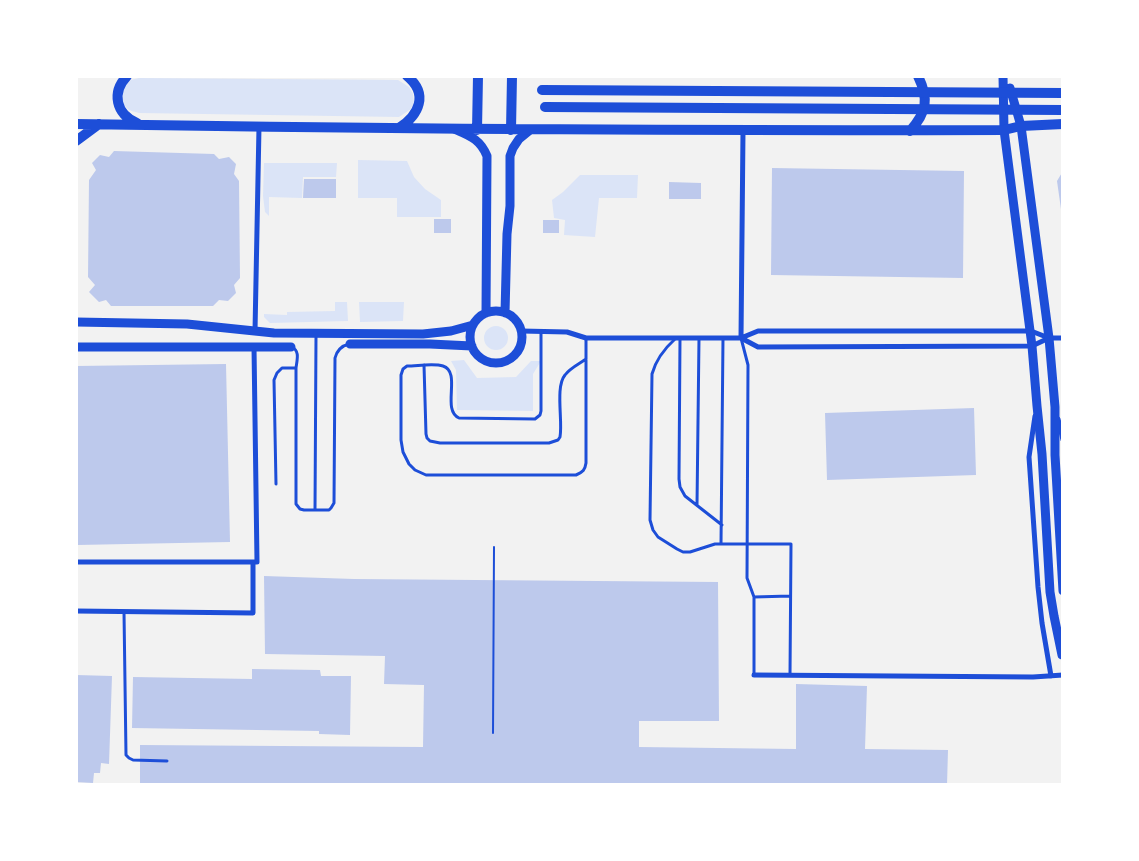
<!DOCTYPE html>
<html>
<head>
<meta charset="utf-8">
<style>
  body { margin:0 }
  #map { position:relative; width:1139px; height:861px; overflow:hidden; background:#f2f2f2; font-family:Overpass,sans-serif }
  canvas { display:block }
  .frame { position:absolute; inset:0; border:78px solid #fff; pointer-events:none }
</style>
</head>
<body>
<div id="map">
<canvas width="1139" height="861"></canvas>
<div class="frame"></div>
</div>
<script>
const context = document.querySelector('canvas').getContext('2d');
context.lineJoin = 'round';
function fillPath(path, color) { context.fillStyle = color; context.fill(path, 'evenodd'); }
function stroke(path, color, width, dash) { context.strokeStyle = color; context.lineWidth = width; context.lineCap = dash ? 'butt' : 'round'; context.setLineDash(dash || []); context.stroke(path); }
const green = new Path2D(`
  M139,78L398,80L409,87L413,94L414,102L411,109L399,117L139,113C136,112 130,111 128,109C118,102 123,86 131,80C133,79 136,79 139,78Z
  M358,160L407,161L414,177L425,189L441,200V217H397V198H358Z
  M264,163H337L336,177H303L302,198L269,197V216L265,212L263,196Z
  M580,175H638L637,198H599L595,237L564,235L565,220L554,218L552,200L563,192Z
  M335,302H347L348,321L270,323L264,317V314L287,315V312L335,311Z
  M359,302H404L403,321L360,322Z
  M484 338a12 12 0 1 1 24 0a12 12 0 1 1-24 0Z
  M464,360L477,378L516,377L531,361H541L533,374V411L457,410L456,370L451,361Z`);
const building = new Path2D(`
  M114,151L214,154L219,159L229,157L236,164L234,174L239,181L240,278L234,285L236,293L228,301L219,300L213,306H111L106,300L99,302L89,292L95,285L88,277L89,180L96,170L92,163L100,155L109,157Z
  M772,168L964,171L963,278L771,275Z
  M1063,171V216H1062L1057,181Z
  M304,179H336V198H303Z
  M669,182L701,183V199H669Z
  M434,219H451V233H434Z
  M543,220H559V233H543Z
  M226,364L230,542L77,545L76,366Z
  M974,408L976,475L827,480L825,413Z
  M264,576L354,579L718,582L719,721H639V747L796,749V684L867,686L865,749L948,750L947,785H140V745L423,747L424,685L384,684L385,656L265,654Z
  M252,669L320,670L321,676H351L350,735L319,734V731L132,728L133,677L252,679Z
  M76,675L112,676L109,764L101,763L100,773H94L93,783L76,782Z`);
const path = new Path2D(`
  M493,733L494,547`);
const service = new Path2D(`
  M541,331V411L540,415L535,419L459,418C441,410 462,372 443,366C434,363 417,366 407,366L403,369L401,375V440L403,452L409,464L415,470L426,475H576C583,472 585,470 586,463V338
  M680,338L679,479L680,487L685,496L722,525
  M741,338L748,365L747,578L754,597V675
  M675,339C664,349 656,359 652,374L650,520L653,530L658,537L677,549L683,552H690L715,544H791L790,675
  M292,347C300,351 297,360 296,368V504L300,509L304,510H329L331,508L334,503L335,358C337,350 341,346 349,344
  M424,365L426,434L427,438L430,441L440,443H549L558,440L560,437C563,421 555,387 565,375C570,368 579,364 586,359
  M276,484L274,380L277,373L282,368H296
  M697,505L699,338
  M315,510L316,336
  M721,544L723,338
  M754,597L790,596
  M124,612L126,755L129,758L133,760L167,761`);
const minor = new Path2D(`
  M255,331L259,127
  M521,331L567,332L586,338H741L758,331H1031L1049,338H1063
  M741,338L758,347L1032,346L1049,338
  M741,338L743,131
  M1035,416L1029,457L1038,587L1042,623L1051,676
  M1058,419L1063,440
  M76,562H257L254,347
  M76,611L253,613V562
  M754,675L1033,677L1063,675`);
const secondary = new Path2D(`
  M1003,76L1004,130L1032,346L1037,406L1042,454L1050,592L1054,616L1062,655
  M1010,88L1021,126L1049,338L1055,407V455L1063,591
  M454,129C470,136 480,139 487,156L486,313
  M470 337a26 26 0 1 1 52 0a26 26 0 1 1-52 0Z
  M505,313L507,234L510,206V156L513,148L519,139L530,130
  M76,322L187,324L274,333L423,334L451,331L473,325
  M350,344H430L472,346
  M76,347H291`);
const primary = new Path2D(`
  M127,76C111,93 116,114 137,123
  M76,124C386,129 695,131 1004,130L1021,126L1063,124
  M399,128C419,115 429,94 407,76
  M477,130L478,76
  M511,130L512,76
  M910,131C927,112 929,99 918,76
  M76,141L99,124`);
const trunk = new Path2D(`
  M542,90L1063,93
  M545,107L1063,110`);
fillPath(green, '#dbe4f7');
fillPath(building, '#bdc9ec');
stroke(path, '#1d4ed8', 2);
stroke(service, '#1d4ed8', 3);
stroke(minor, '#1d4ed8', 5);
stroke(secondary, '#1d4ed8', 9);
stroke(primary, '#1d4ed8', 10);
stroke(trunk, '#1d4ed8', 10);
</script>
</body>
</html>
